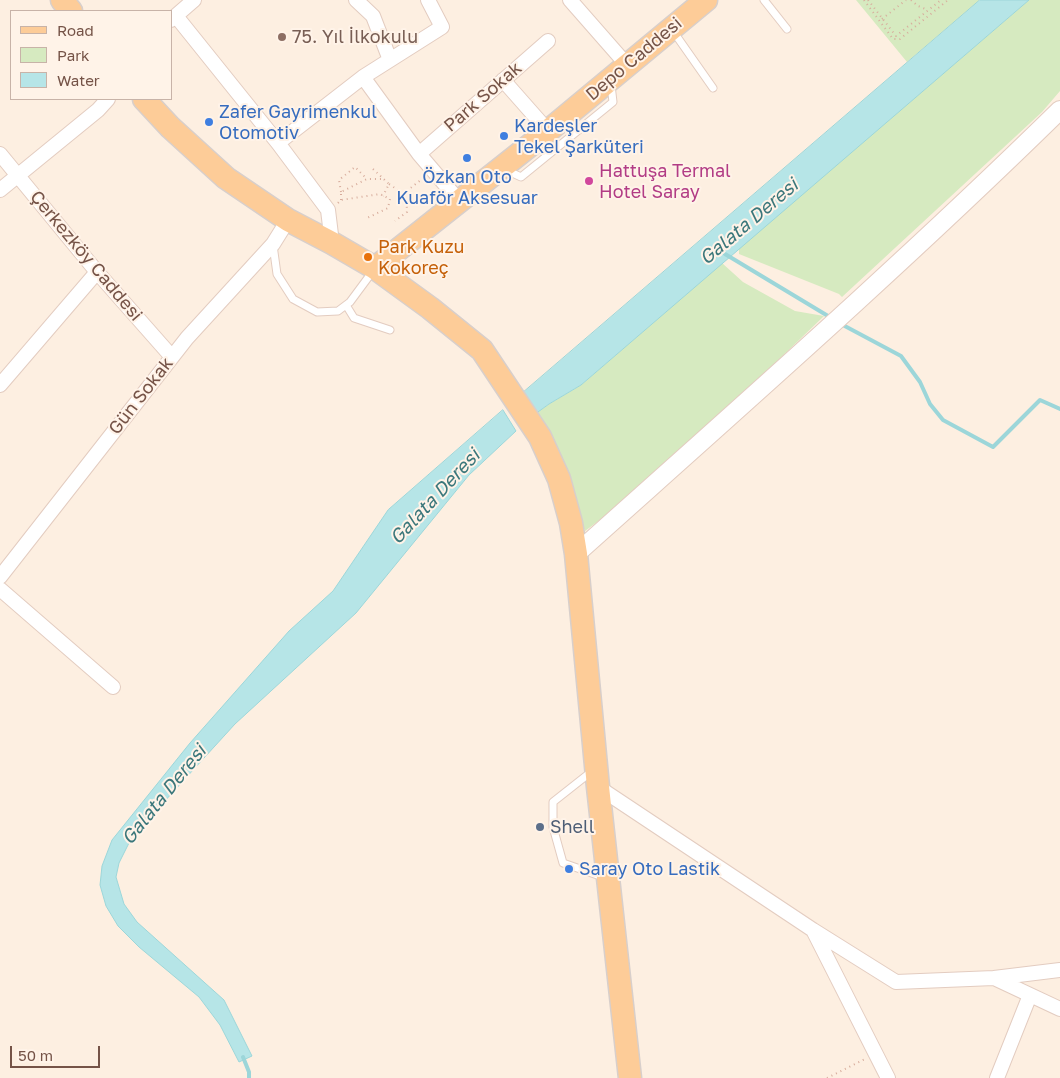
<!DOCTYPE html>
<html>
<head>
<meta charset="utf-8">
<style>
  body { margin:0 }
  #map { position:relative; width:1060px; height:1078px; overflow:hidden; background:#fdefe1; font-family:"Golos Text",sans-serif }
  canvas { display:block }
  .legend { position:absolute; left:10px; top:10px; width:162px; height:90px; box-sizing:border-box; background:#fff3e8; border:1px solid #c8b3a8; margin:0; padding:6px 9px; list-style:none; font-size:15px; color:#755347 }
  .legend li { display:flex; align-items:center; gap:10px; height:25px }
  .legend b { width:25px; border:1px solid #c8b3a8 }
  .scale { position:absolute; left:10px; top:1046px; width:90px; height:22px; box-sizing:border-box; border:2px solid #755347; border-top:0; padding-left:6px; font-size:15px; line-height:18px; white-space:nowrap; color:#755347; -webkit-text-stroke:4px #fff3e8; paint-order:stroke }
</style>
</head>
<body>
<div id="map">
<canvas width="1060" height="1078"></canvas>
<ul class="legend">
<li><b style="height:6px;background:#fdcc98"></b>Road</li>
<li><b style="height:14px;background:#d6eac0"></b>Park</li>
<li><b style="height:14px;background:#b6e5e7"></b>Water</li>
</ul>
<div class="scale">50 m</div>
</div>
<script>
const context = document.querySelector('canvas').getContext('2d');
context.lineJoin = 'round';
function fillPath(path, color) { context.fillStyle = color; context.fill(path, 'evenodd'); }
function stroke(path, color, width, dash) { context.strokeStyle = color; context.lineWidth = width; context.lineCap = dash ? 'butt' : 'round'; context.setLineDash(dash || []); context.stroke(path); }
function label(font, color, halo, rows, align = 'center') {
  context.font = font + ' "Golos Text",sans-serif'; context.lineWidth = 4; context.setLineDash([]); context.textBaseline = 'middle'; context.strokeStyle = halo; context.fillStyle = color; for (const [text, x, y, turn = 0] of rows) {
    context.save(); context.translate(x, y); context.rotate((+turn || 0) * Math.PI / 180); context.textAlign = isNaN(turn) ? turn : align; if (halo) context.strokeText(text, 0, 0); context.fillText(text, 0, 0); context.restore();
  }
}
const green = new Path2D(`
  M856,0H980L907,62Z
  M1029,0H1060V91L1042,112L842,297L839,294L739,254V248Z
  M722,263L743,282L795,311L824,316L657,477L585,531L554,457L531,417L549,404L581,385Z`);
const water = new Path2D(`
  M980,0H1029L581,385L549,404L531,417L518,397Z
  M503,410L516,431L469,475L356,613L235,724L132,837L119,863L116,877L124,904L137,922L224,1000L252,1056L239,1062L220,1025L199,997L139,947L118,926L106,906L100,885L102,866L112,840L190,743L289,631L333,591L388,510Z`);
const stream = new Path2D(`
  M725,254L833,319
  M841,324L901,356L920,382L930,404L943,420L993,447L1040,400L1060,409
  M243,1057L249,1072V1078`);
const path = new Path2D(`
  M864,0L893,39H900L948,0
  M868,0L896,36L941,0
  M911,0L918,6L928,10
  M882,19L906,0
  M373,169L389,184L383,196
  M389,184C401,192 407,197 407,212L395,221
  M341,192L339,180L355,167L367,179
  M403,194L422,179
  M341,200V192L367,179H383
  M338,203L341,200L380,194L390,199L388,208L365,219
  M827,1078L865,1059`);
const service = new Path2D(`
  M764,0L787,29
  M673,31L713,88
  M506,170L521,177L613,102L611,85
  M273,245L277,274L293,299L317,312L338,311L350,302L373,271
  M346,305L354,318L390,330
  M591,772L553,802V827L563,863L603,877`);
const minor = new Path2D(`
  M356,0L373,16L390,60
  M570,0L627,65
  M176,16L278,143L328,210L332,243
  M171,20L194,0
  M363,77L419,154L460,202
  M503,80L548,131
  M278,143L363,77L442,27L428,0
  M0,154L97,272L172,357
  M419,154L548,41
  M0,190L98,110L108,99
  M0,385L97,272
  M0,577L187,338L273,244L288,220
  M0,589L113,687
  M598,787L813,930L896,982L994,978L1060,1009
  M814,932L888,1078
  M994,978L1060,970
  M997,1078L1030,995`);
const tertiary = new Path2D(`
  M576,554C739,408 904,263 1060,110`);
const primary = new Path2D(`
  M62,0L71,11
  M144,99L170,127L226,178L288,220L332,243L375,268L430,308L482,350L540,437L559,479L571,523L576,554L598,787L630,1078
  M375,268L548,131L706,0`);
const markers = [
  [282,37,5,"#8d6e63"],
  [209,122,5,"#3f7fe0"],
  [504,136,5,"#3f7fe0"],
  [467,158,5,"#3f7fe0"],
  [589,181,5,"#d1479c"],
  [368,257,5,"#e8710a"],
  [540,827,5,"#5c6f8a"],
  [569,869,5,"#3f7fe0"]
];
const educationNames = [
  ["75. Yıl İlkokulu",292,37]
];
const streetNames = [
  ["Depo Caddesi",634,59,-40],
  ["Park Sokak",483,97,-41],
  ["Çerkezköy Caddesi",86,256,50],
  ["Gün Sokak",141,396,-52]
];
const shopNames = [
  ["Zafer Gayrimenkul",219,112],
  ["Otomotiv",219,133],
  ["Kardeşler",514,126],
  ["Tekel Şarküteri",514,147],
  ["Özkan Oto",467,177,"center"],
  ["Kuaför Aksesuar",467,198,"center"],
  ["Saray Oto Lastik",579,869]
];
const hotelNames = [
  ["Hattuşa Termal",599,171],
  ["Hotel Saray",599,192]
];
const foodNames = [
  ["Park Kuzu",378,247],
  ["Kokoreç",378,268]
];
const serviceNames = [
  ["Shell",550,827]
];
const waterNames = [
  ["Galata Deresi",749,222,-40],
  ["Galata Deresi",435,497,-47],
  ["Galata Deresi",164,795,-51]
];
fillPath(green, '#d6eac0');
fillPath(water, '#b6e5e7');
stroke(water, '#9cd6d9', 1);
stroke(stream, '#9cd6d9', 4);
stroke(service, '#e3ccc0', 9);
stroke(minor, '#e3ccc0', 16);
stroke(tertiary, '#e3ccc0', 20);
stroke(primary, '#d8cfcb', 25);
stroke(path, '#d7ac9c', 2, [1, 4]);
stroke(service, '#fff', 7);
stroke(minor, '#fff', 14);
stroke(tertiary, '#fff', 18);
stroke(primary, '#fdcc98', 22);
for (const [x, y, r, color] of markers) { const dot = new Path2D(); dot.arc(x, y, r, 0, 2 * Math.PI); context.fillStyle = color; context.fill(dot); stroke(dot, '#fff3e8', 2); }
label('18px', '#785e54', '#fff3e8', educationNames, 'left');
label('18px', '#755347', '#fff3e8', streetNames);
label('18px', '#366cbe', '#fff3e8', shopNames, 'left');
label('18px', '#b23c85', '#fff3e8', hotelNames, 'left');
label('18px', '#c56008', '#fff3e8', foodNames, 'left');
label('18px', '#4e5e75', '#fff3e8', serviceNames, 'left');
label('italic 19px', '#3b777b', '#fff3e8', waterNames);
</script>
</body>
</html>
